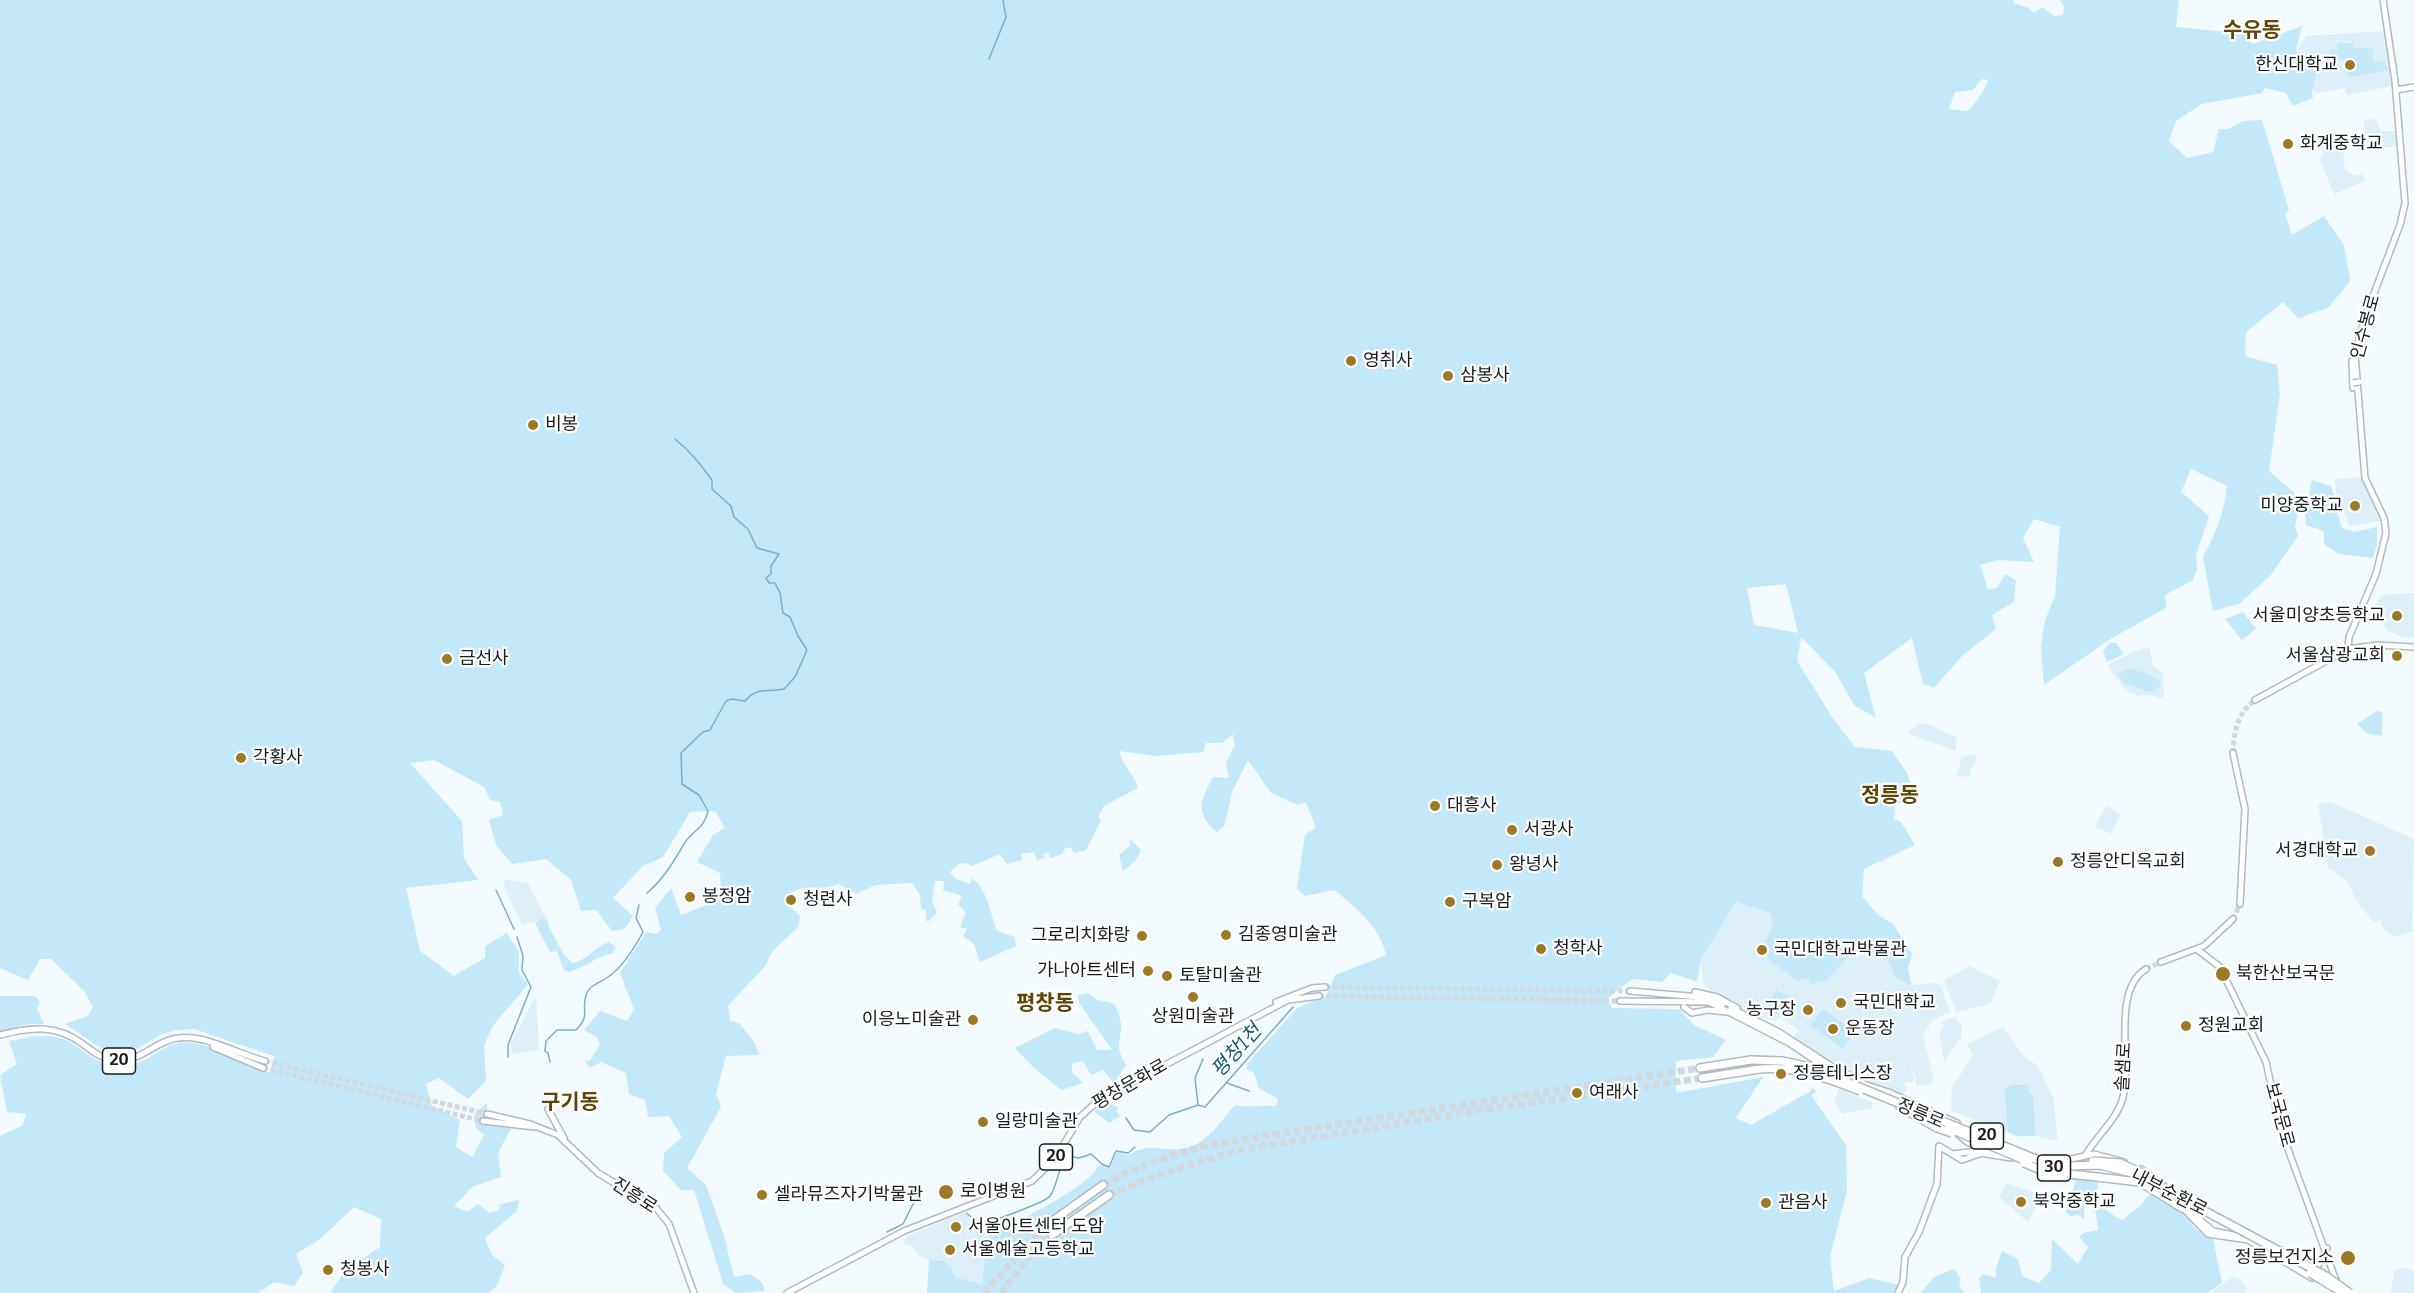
<!DOCTYPE html>
<html>
<head>
<meta charset="utf-8">
<style>
  body { margin:0 }
  canvas { display:block; background:#f2fafe }
</style>
</head>
<body>
<canvas width="2414" height="1293"></canvas>
<script>
const context = document.querySelector('canvas').getContext('2d');
context.lineJoin = 'round';
function fillPath(path, color) { context.fillStyle = color; context.fill(path, 'evenodd'); }
function stroke(path, color, width, dash) { context.strokeStyle = color; context.lineWidth = width; context.lineCap = dash ? 'butt' : 'round'; context.setLineDash(dash || []); context.stroke(path); }
function label(font, color, halo, rows, align = 'center') {
  context.font = font + ' Bitter,"Noto Sans KR",serif'; context.lineWidth = 4.5; context.setLineDash([]); context.textBaseline = 'middle'; context.strokeStyle = halo; context.fillStyle = color; for (const [text, x, y, turn = 0] of rows) {
    context.save(); context.translate(x, y); context.rotate((+turn || 0) * Math.PI / 180); context.textAlign = isNaN(turn) ? turn : align; if (halo) context.strokeText(text, 0, 0); context.fillText(text, 0, 0); context.restore();
  }
}
const built = new Path2D(`
  M2385,31L2393,86L2346,95L2345,88L2317,93L2310,90L2298,49L2306,36Z
  M2376,119L2380,131H2398L2399,146L2366,149L2364,120Z
  M2341,134L2345,169L2355,176L2362,173L2365,181L2334,194L2319,158L2323,155L2322,143Z
  M2361,477L2381,521L2349,526L2336,493L2335,479Z
  M2414,593V638L2398,636L2386,629L2376,603L2382,595Z
  M2150,648L2153,665L2163,673L2164,699L2150,695L2138,696L2125,690L2107,665L2140,649Z
  M1919,723L1931,725L1957,738L1956,751L1906,733Z
  M1976,754L1975,765L1970,770V777L1956,776L1962,757Z
  M2331,802L2414,839L2412,932L2394,937L2383,929L2380,920L2374,923L2356,900L2347,881L2328,868L2318,804Z
  M2106,805L2121,814L2111,834L2095,827Z
  M504,879L528,883L546,918L522,925L504,886Z
  M1736,902L1770,913L1803,978L1809,980L1810,984L1825,981L1851,954H1858L1881,957L1888,961L1895,977L1911,985L1935,983L1941,986L1950,1012L1931,1021L1923,1036L1933,1076L1931,1084L1916,1086V1079L1910,1065L1914,1078L1913,1082L1903,1083L1907,1087L1903,1096L1851,1074L1794,1037L1799,1030L1779,1017L1776,1021L1758,1017L1712,992L1703,983L1701,959Z
  M1970,966L2000,981L1990,1004L1956,1012L1944,980Z
  M536,995L539,1050L512,1054L510,1045Z
  M1955,1017L1962,1026L1961,1038L1944,1062L1939,1032L1943,1027L1942,1021Z
  M2003,1027L2024,1056L2038,1066L2053,1097L2058,1141L2035,1136L2020,1137L1951,1111L1952,1087L1973,1056L1967,1044Z
  M1839,1089L1872,1102V1108L1842,1114L1834,1100Z
  M2006,1183L2042,1195L2028,1222L1999,1197Z
  M963,1213L969,1216L987,1237L982,1284L954,1277L952,1268L944,1261L929,1260L918,1255L912,1246L903,1244L907,1236Z
  M2401,1268L2414,1270V1293H2391L2394,1271Z
  M2232,1277L2240,1279L2247,1288L2243,1293H2210Z`);
const green = new Path2D(`
  M0,0H2014V3L2029,8L2034,13L2043,7L2054,16L2063,15L2064,7L2060,0H2179L2176,27L2249,34L2252,44L2302,26L2296,50L2302,62L2318,67L2312,90L2313,98L2293,106L2286,93L2265,88L2262,93L2202,104L2176,121L2169,141L2187,158L2213,152L2219,129H2228L2243,121L2262,120L2289,210L2285,213L2292,235L2324,216L2344,245L2350,281L2328,308L2298,318L2283,302L2246,332L2245,356L2277,365L2280,393L2269,471L2300,498L2295,527L2298,536L2271,575L2239,604L2213,611L2203,557C2215,535 2225,511 2227,486L2191,469L2181,492L2209,516L2196,554L2197,569L2192,581L2165,595L2166,608L2112,638L2044,685L2041,647L2045,620L2055,596L2060,527L2034,519L2023,538L2034,562L1998,560L1980,565L1988,590L1997,588L2005,574L2016,580L2014,602L1992,615L1996,629L1961,657L1934,688L1923,684L1912,638L1864,673L1876,718L1854,705L1835,672L1801,637L1797,661L1834,720L1855,747L1892,751L1907,773L1914,796L1895,806L1894,819L1901,822L1915,845L1864,869L1862,896L1878,915L1893,924L1912,954L1908,968L1911,985L1895,977L1888,961L1868,954H1851L1825,981L1810,984L1809,980L1803,978L1797,981L1767,958L1766,942L1773,922L1770,913L1736,902L1701,959L1697,982L1671,973L1662,982L1632,979L1607,999L1612,1008L1679,1009L1694,1025L1726,1040L1713,1057L1676,1061V1093L1763,1077L1736,1118L1751,1125L1809,1092L1811,1094L1810,1090L1814,1088L1816,1092L1811,1095L1846,1145L1847,1191L1830,1257L1834,1291L1870,1278L1899,1285L1894,1293H927L929,1260L944,1261L952,1268L955,1277L982,1284L987,1237C1014,1222 1086,1190 1099,1165L1110,1167L1117,1152L1128,1155C1153,1141 1163,1153 1187,1148C1206,1144 1223,1119 1235,1105C1250,1108 1262,1104 1276,1106L1278,1099L1259,1088L1254,1073L1246,1069L1248,1063L1297,1008L1326,996L1335,975L1386,955C1380,927 1356,907 1334,890L1305,896L1297,889L1305,834L1316,828L1306,802L1298,805L1271,793L1248,760L1232,792L1225,825L1217,832C1194,813 1201,800 1213,777L1229,778L1226,763L1235,745L1233,734L1222,743H1206L1203,752L1156,756L1119,751C1122,765 1134,774 1138,788L1104,806L1098,817L1101,821L1086,850L1074,853L1071,847L1064,849L1063,854L1050,858L1048,852L1043,854L1045,858L1037,860L1034,852L1021,854L1022,860L1007,864L1000,854L972,866L968,863L959,864L950,872L954,878L970,884L972,878C988,890 990,913 997,931L1015,937L1016,946L980,962L974,944L963,936L967,929L960,927L966,913L958,904L962,896L943,890L944,881H935L932,901L937,912L929,921H926V910L921,908L920,895L912,883L875,885L856,894L838,884C814,894 803,878 783,901L800,916L798,927L772,952L765,966L728,1006L730,1021L739,1023L755,1043L759,1055L726,1056L716,1094L721,1107L687,1168L706,1185L724,1236L734,1277L750,1274L762,1282L765,1291L736,1293L723,1284L694,1190H681L663,1171L664,1153L682,1137L669,1116L648,1117L645,1100L629,1094L626,1073L601,1062L590,1068L585,1061L590,1060L600,1045L597,1037L584,1030L600,1011L627,1021L634,1009L620,973L646,932L656,934L661,930L655,908L671,888L681,915L722,899L720,873L697,862L713,835L725,828L715,811L690,812L663,857L643,866L613,898L633,916L625,929L612,931L596,910L581,911L571,880L546,859L512,864L496,845L489,820L503,815L500,802L490,800L484,787L434,760L410,763L462,821L464,858L478,880L406,888L420,951L454,976L485,958V946L507,933L519,952V973L528,984L492,1027L484,1046L486,1081L468,1099L439,1078L426,1084L432,1106L460,1120L456,1147L472,1157L484,1135L476,1128L474,1115L487,1103L486,1122L511,1128L498,1153L501,1177L472,1187L454,1206L468,1212L478,1204L490,1213L499,1210L500,1204L519,1200L517,1211L485,1238L492,1255L505,1265L497,1286L488,1293H330L344,1272L380,1247L381,1219L354,1207L320,1239L296,1254L303,1273L294,1286L274,1282L258,1293H0V1136L23,1125L26,1114L7,1112L0,1075L17,1064L9,1041C29,1037 49,1032 68,1041C83,1049 94,1062 112,1066C139,1071 152,1051 175,1044C200,1036 246,1063 270,1073L274,1056L194,1029L176,1030L160,1035L134,1051L120,1052L99,1047L65,1024L88,1016L93,1007L84,991L51,959H40L28,980L0,968ZM1982,79L1988,80C1987,86 1973,108 1967,111L1949,109L1955,92L1973,90ZM1786,584L1798,633L1754,625L1747,588Z
  M2337,43H2353V48H2373V61L2383,62L2389,70L2348,77L2346,68L2349,62L2330,55L2329,50L2337,49Z
  M2312,480L2331,486L2334,495L2340,499L2337,511L2342,528L2355,532L2377,527V545L2373,558L2339,554L2324,544V531L2306,525L2305,515Z
  M2243,612L2256,629L2242,640L2225,619Z
  M2110,643H2116L2124,654L2107,662L2103,651Z
  M2129,669L2143,672L2160,681V686L2151,692L2123,683L2118,674Z
  M2377,711L2382,712V736L2367,733L2357,724Z
  M1130,839L1141,850L1135,861L1123,871L1119,855L1130,846Z
  M541,918L548,920V925L564,955L572,963C587,961 594,947 609,942L615,947L613,953C596,956 585,968 568,972L564,970L557,951L550,952L535,923Z
  M1776,990L1788,996L1778,1014L1767,1008Z
  M1088,993L1097,1000L1115,1004C1117,1011 1122,1021 1121,1028C1119,1047 1116,1047 1126,1065L1114,1083L1103,1070L1091,1075L1083,1061L1072,1064V1072L1083,1083L1061,1090L1032,1066L1015,1048L1055,1028L1078,1034L1088,1031L1097,1050H1112L1079,1003L1078,995Z
  M35,996L40,1002L37,1009L44,1024H29L0,1031V996Z
  M1823,1009L1855,1032L1843,1049L1811,1025Z
  M2012,1085H2028L2029,1094H2033L2035,1136H2017L2008,1132L2005,1089Z
  M1107,1101L1118,1108L1116,1111L1120,1116L1109,1123L1094,1111Z
  M2078,1172L2099,1173C2096,1202 2095,1205 2122,1220L2140,1206L2152,1192L2184,1214L2196,1229L2213,1239L2222,1283L2207,1293H1981L1979,1278L1983,1274L1996,1278V1268L2002,1251L2018,1259L2022,1276L2039,1283L2051,1270L2052,1239L2078,1264L2088,1247L2079,1237L2083,1233L2098,1230L2093,1195L2084,1197V1220L2078,1214L2071,1217L2066,1212L2076,1181L2072,1180Z
  M1954,1269L1961,1279L1959,1286L1965,1293H1921L1934,1277Z`);
const stream = new Path2D(`
  M989,59L1006,17L1003,0
  M496,890L514,929
  M647,893C663,880 674,861 684,844C692,830 704,830 708,811L699,795L682,784L681,753L703,732L710,730L726,701L732,699L745,701C758,686 765,693 784,689L795,677L807,650L798,636L790,617L783,613L780,593L775,583H769L766,578L771,574V566L779,554L757,548L748,529L734,517L731,506L712,489V480C700,464 692,453 675,439
  M508,1057V1045L531,987L522,970L523,956L517,937
  M550,1062L548,1053L545,1051L546,1041L557,1030H576C591,1015 581,1011 586,995C589,985 600,983 608,977C623,967 635,947 643,932L636,918L639,905
  M1227,1083L1249,1091
  M1198,1105L1205,1107L1293,1007
  M1126,1118L1134,1130L1150,1132L1169,1115L1198,1105L1195,1078L1203,1059
  M966,1213L981,1224C991,1222 1046,1202 1050,1196C1057,1186 1059,1168 1065,1156L1079,1158L1091,1154L1102,1164L1109,1167L1116,1151L1128,1153L1135,1147
  M887,1232L903,1224L913,1204L919,1200`);
const majorTunnel = new Path2D(`
  M2233,753C2234,731 2237,714 2255,700
  M2233,919L2240,904
  M2146,969L2161,962
  M1325,987L1630,991
  M1319,996L1620,1001
  M265,1061L487,1114
  M263,1068L483,1121`);
const highwayTunnel = new Path2D(`
  M1103,1185C1137,1166 1171,1155 1208,1145L1700,1068
  M1109,1195L1153,1177L1234,1151L1488,1109L1702,1078
  M984,1293L1044,1227
  M1001,1293L1030,1255L1052,1235`);
const major = new Path2D(`
  M2396,90L2414,87
  M2352,361L2353,388
  M2348,649L2349,637L2376,574L2386,533L2384,518L2365,478L2355,355L2365,317L2400,225L2405,203L2395,81L2383,0
  M2255,700L2348,649L2377,645L2414,647
  M2233,753L2245,809L2240,904
  M2198,950L2220,967L2266,1062L2281,1130L2338,1286
  M2161,962L2204,946L2233,919
  M1630,991L1700,997L1723,1004
  M1695,992L1717,997L1737,1008
  M1620,1001L1709,1002L1789,1043L1838,1076
  M1276,1002L1312,988L1325,987
  M1684,1007L1692,1013L1708,1010L1727,1012
  M1731,1008L1779,1032L1839,1071
  M0,1035C30,1027 56,1024 83,1044C92,1051 102,1059 115,1060C141,1063 154,1041 178,1038C204,1034 238,1054 265,1061
  M213,1047L263,1068
  M1858,1082L1888,1092L1957,1123
  M548,1109L564,1138
  M487,1114L530,1124L558,1135L598,1173L656,1208L669,1224L694,1293
  M483,1121L534,1127
  M1958,1134L1967,1142L1977,1146L1976,1149
  M1952,1154L1993,1149
  M1986,1154L2012,1158
  M2085,1156C2096,1136 2118,1119 2123,1097C2132,1061 2111,991 2146,969
  M2058,1162L2094,1154L2124,1162
  M2141,1169L2165,1187
  M2061,1171L2097,1160
  M2180,1205L2208,1234L2248,1240L2312,1278
  M2192,1206L2199,1219
  M2198,1218L2213,1231L2238,1236
  M2315,1272L2327,1248
  M787,1293L904,1231L1032,1181L1055,1159L1080,1117L1099,1100L1288,1000L1319,996
  M1898,1293L1903,1282L1905,1257L1919,1232L1937,1184L1939,1146L1962,1160L1979,1154L2003,1152`);
const highway = new Path2D(`
  M1700,1068L1751,1060
  M1838,1071L1861,1082
  M1702,1078L1753,1070
  M1900,1107L1937,1128
  M2079,1175L2140,1182L2182,1208
  M2180,1201L2191,1211
  M1044,1227L1103,1185
  M1052,1235L1109,1195`);
const majorBridge = new Path2D(`
  M2353,383L2359,382`);
const highwayBridge = new Path2D(`
  M1751,1060L1782,1061L1810,1067L2043,1162L2068,1166L2100,1165L2136,1174L2326,1276L2350,1293
  M1753,1070C1792,1064 1824,1077 1860,1091
  M1937,1128L1952,1133
  M1948,1128L2029,1162
  M2093,1161L2120,1163L2142,1173
  M2024,1163L2046,1172L2079,1175
  M2310,1273L2343,1293`);
const markers = [
  [2350,65,6,"#9c7a25"],
  [2288,144,6,"#9c7a25"],
  [1351,361,6,"#9c7a25"],
  [1448,376,6,"#9c7a25"],
  [533,425,6,"#9c7a25"],
  [2355,506,6,"#9c7a25"],
  [2397,616,6,"#9c7a25"],
  [2397,656,6,"#9c7a25"],
  [447,659,6,"#9c7a25"],
  [241,758,6,"#9c7a25"],
  [1435,806,6,"#9c7a25"],
  [1512,830,6,"#9c7a25"],
  [2370,851,6,"#9c7a25"],
  [2058,862,6,"#9c7a25"],
  [1497,865,6,"#9c7a25"],
  [690,897,6,"#9c7a25"],
  [791,900,6,"#9c7a25"],
  [1450,902,6,"#9c7a25"],
  [1226,935,6,"#9c7a25"],
  [1142,936,6,"#9c7a25"],
  [1541,949,6,"#9c7a25"],
  [1762,950,6,"#9c7a25"],
  [1148,971,6,"#9c7a25"],
  [2223,974,8,"#9c7a25"],
  [1167,976,6,"#9c7a25"],
  [1193,997,6,"#9c7a25"],
  [1841,1003,6,"#9c7a25"],
  [1808,1010,6,"#9c7a25"],
  [973,1020,6,"#9c7a25"],
  [2186,1026,6,"#9c7a25"],
  [1833,1029,6,"#9c7a25"],
  [1781,1074,6,"#9c7a25"],
  [1577,1093,6,"#9c7a25"],
  [983,1122,6,"#9c7a25"],
  [946,1192,8,"#9c7a25"],
  [762,1195,6,"#9c7a25"],
  [2021,1202,6,"#9c7a25"],
  [1766,1203,6,"#9c7a25"],
  [956,1227,6,"#9c7a25"],
  [950,1250,6,"#9c7a25"],
  [2348,1258,8,"#9c7a25"],
  [328,1270,6,"#9c7a25"]
];
const shields = [
  [119,1061,33],
  [1987,1136,33],
  [1056,1157,33],
  [2054,1168,33]
];
const shieldNames = [
  ["20",119,1061],
  ["20",1987,1136],
  ["20",1056,1157],
  ["30",2054,1168]
];
const poiNames = [
  ["한신대학교",2338,65,"right"],
  ["화계중학교",2300,144],
  ["영취사",1363,361],
  ["삼봉사",1460,376],
  ["비봉",545,425],
  ["미양중학교",2343,506,"right"],
  ["서울미양초등학교",2385,616,"right"],
  ["서울삼광교회",2385,656,"right"],
  ["금선사",459,659],
  ["각황사",253,758],
  ["대흥사",1447,806],
  ["서광사",1524,830],
  ["서경대학교",2358,851,"right"],
  ["정릉안디옥교회",2070,862],
  ["왕녕사",1509,865],
  ["봉정암",702,897],
  ["청련사",803,900],
  ["구복암",1462,902],
  ["김종영미술관",1238,935],
  ["그로리치화랑",1130,936,"right"],
  ["청학사",1553,949],
  ["국민대학교박물관",1774,950],
  ["가나아트센터",1136,971,"right"],
  ["북한산보국문",2236,974],
  ["토탈미술관",1179,976],
  ["국민대학교",1853,1003],
  ["농구장",1796,1010,"right"],
  ["상원미술관",1193,1017,"center"],
  ["이응노미술관",961,1020,"right"],
  ["정원교회",2198,1026],
  ["운동장",1845,1029],
  ["정릉테니스장",1793,1074],
  ["여래사",1589,1093],
  ["일랑미술관",995,1122],
  ["로이병원",960,1192],
  ["셀라뮤즈자기박물관",774,1195],
  ["북악중학교",2033,1202],
  ["관음사",1778,1203],
  ["서울아트센터 도암",968,1227],
  ["서울예술고등학교",962,1250],
  ["정릉보건지소",2334,1258,"right"],
  ["청봉사",340,1270]
];
const streetNames = [
  ["인수봉로",2366,327,-75],
  ["솔샘로",2124,1067,-87],
  ["평창문화로",1130,1085,-30],
  ["정릉로",1920,1114,23],
  ["보국문로",2279,1115,75],
  ["내부순환로",2169,1193,27],
  ["진흥로",634,1196,33]
];
const waterNames = [
  ["평창1천",1237,1051,-48]
];
const quarterNames = [
  ["수유동",2252,31],
  ["정릉동",1890,796],
  ["평창동",1045,1004],
  ["구기동",570,1103]
];
fillPath(built, '#ddf0f8');
fillPath(green, '#c3e8f9');
stroke(stream, '#77b0c8', 1.5);
stroke(majorTunnel, '#d1d9dc', 5, [5, 2.5]);
stroke(highwayTunnel, '#d1d9dc', 7, [7, 3.5]);
stroke(major, '#b0babf', 8);
stroke(highway, '#b0babf', 10);
stroke(major, '#fff', 5);
stroke(highway, '#fff', 7);
stroke(majorBridge, '#b0babf', 8, []);
stroke(highwayBridge, '#b0babf', 10, []);
stroke(majorBridge, '#fff', 5);
stroke(highwayBridge, '#fff', 7);
for (const [x, y, r, color] of markers) { const dot = new Path2D(); dot.arc(x, y, r, 0, 2 * Math.PI); context.fillStyle = color; context.fill(dot); stroke(dot, '#fff', 2); }
for (const [x, y, w] of shields) { const box = new Path2D(); box.roundRect(x - w / 2, y - 13, w, 26, 4.5); context.fillStyle = '#fff'; context.fill(box); stroke(box, '#181c1e', 1.5); }
label('bold 16px', '#181c1e', null, shieldNames);
label('18px', '#181c1e', '#fff', poiNames, 'left');
label('18px', '#181c1e', '#fff', streetNames);
label('italic 20px', '#115d76', '#fff', waterNames);
label('bold 21px', '#5d4606', '#fff', quarterNames);
</script>
</body>
</html>
